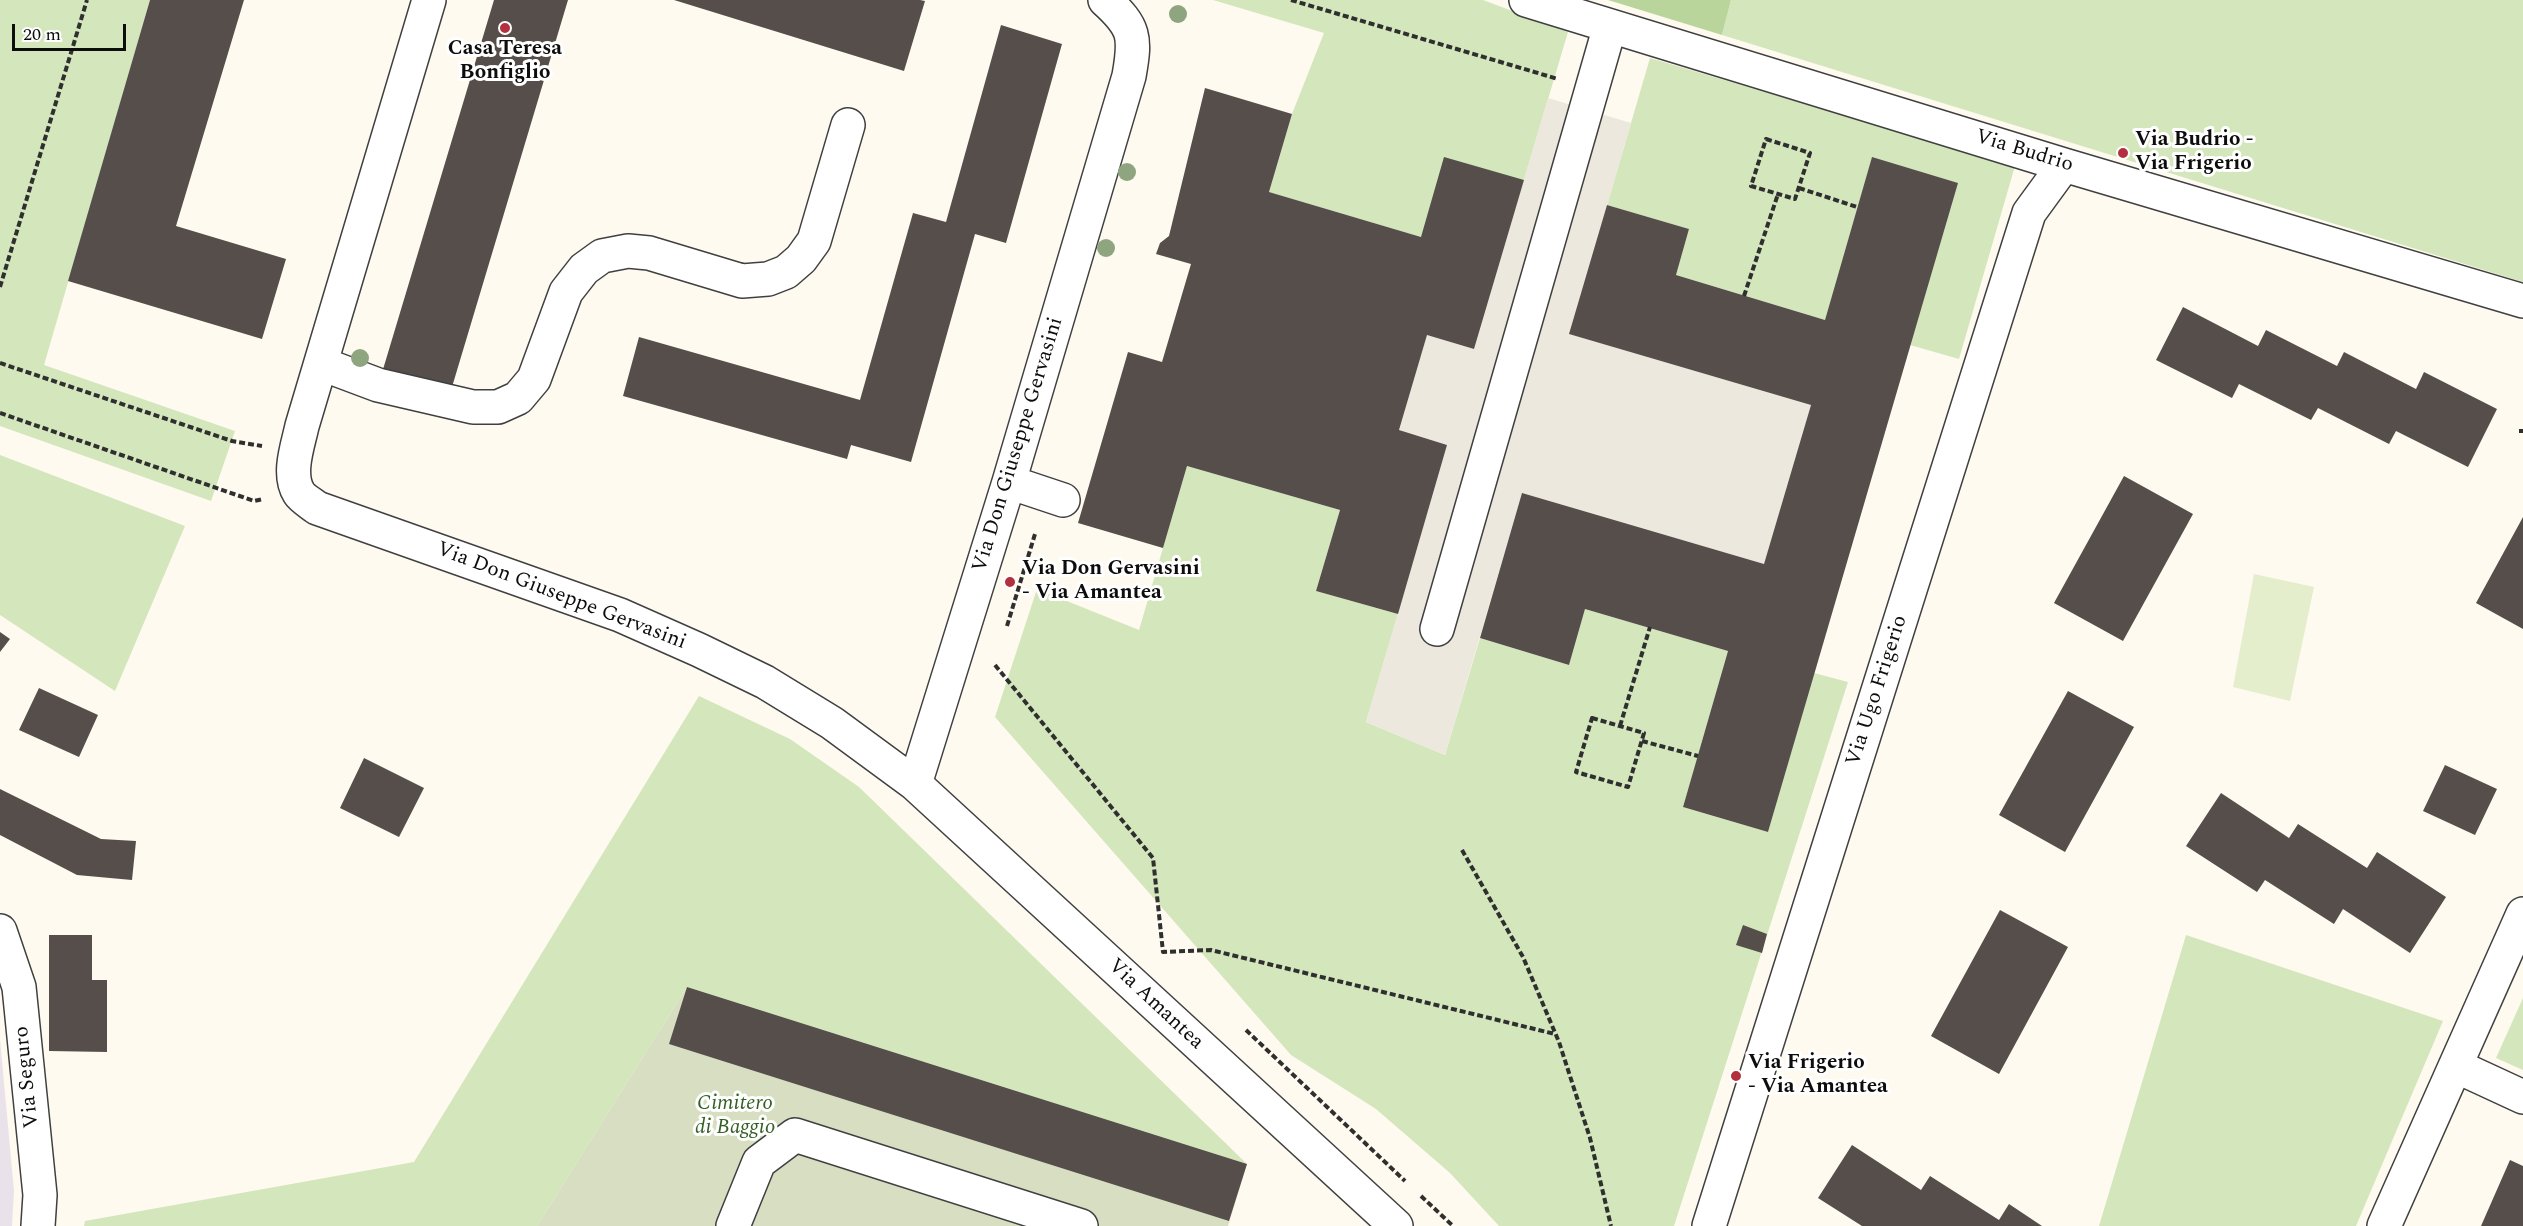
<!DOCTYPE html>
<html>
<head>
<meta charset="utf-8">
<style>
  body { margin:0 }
  #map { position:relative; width:2523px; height:1226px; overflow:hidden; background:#fefaef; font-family:Spectral,serif }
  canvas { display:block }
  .scale { position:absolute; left:12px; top:24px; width:114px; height:27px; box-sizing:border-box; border:3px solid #0d0d0d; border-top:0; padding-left:8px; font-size:18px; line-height:21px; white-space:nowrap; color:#0d0d0d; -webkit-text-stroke:4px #fff; paint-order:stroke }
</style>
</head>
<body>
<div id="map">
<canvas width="2523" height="1226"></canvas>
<div class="scale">20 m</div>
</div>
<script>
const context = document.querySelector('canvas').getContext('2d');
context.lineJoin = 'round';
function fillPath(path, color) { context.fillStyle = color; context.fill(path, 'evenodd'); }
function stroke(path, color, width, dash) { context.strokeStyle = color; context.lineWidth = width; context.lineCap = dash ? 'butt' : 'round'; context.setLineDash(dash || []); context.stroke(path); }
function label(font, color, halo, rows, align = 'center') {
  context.font = font + ' Spectral,serif'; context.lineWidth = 6; context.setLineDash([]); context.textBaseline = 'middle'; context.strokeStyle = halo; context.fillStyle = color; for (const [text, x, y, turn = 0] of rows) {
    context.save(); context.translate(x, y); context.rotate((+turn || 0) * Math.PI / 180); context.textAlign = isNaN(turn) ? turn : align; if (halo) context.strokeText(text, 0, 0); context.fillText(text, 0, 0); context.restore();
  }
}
const industrial = new Path2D(`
  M0,1039L14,1191L12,1226H0Z`);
const green = new Path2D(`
  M0,0H150L44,365L235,431L211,501L0,426Z
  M1213,0H1483L1568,32L1524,180L1421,237L1269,192L1292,114L1324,33Z
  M1731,0H2523V282L1722,35Z
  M1650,58L2015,166L1959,359L1910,345L1957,183L1872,158L1825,320L1676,275L1689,229L1607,205Z
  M0,455L185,526L115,691L0,615Z
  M1187,466L1340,510L1316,591L1398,614L1366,722L1445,755L1480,638L1569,665L1585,609L1728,651L1683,807L1768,832L1814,673L1848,682L1674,1226H1499L1450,1173L1376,1109L1291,1055L995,717L1037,589L1139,630Z
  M699,696L790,739L859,787L1247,1164L687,987L537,1226H84L85,1221L414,1162Z
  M2186,935L2443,1021L2356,1226H2099Z
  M2523,998V1070L2496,1058Z`);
const forest = new Path2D(`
  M1608,0H1731L1722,35Z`);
const cemetery = new Path2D(`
  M687,987L1247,1164L1228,1226H537Z`);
const pitch = new Path2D(`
  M2254,574L2314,587L2290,701L2233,687Z`);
const plaza = new Path2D(`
  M1548,98L1631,123L1570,334L1811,405L1764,564L1522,494L1445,755L1366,722L1447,445L1399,430L1427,335L1474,349Z`);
const building = new Path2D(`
  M150,0H244L176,226L286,259L262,339L68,281Z
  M494,0H568L449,397L381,376Z
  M674,0H920L925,1L904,71Z
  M1001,25L1062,44L1006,243L975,234L911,462L851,445L847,459L623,396L639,337L860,400L913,213L946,222Z
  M1205,88L1292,114L1269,192L1421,237L1444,157L1524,180L1474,349L1427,335L1399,430L1447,445L1398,614L1316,591L1340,510L1187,466L1163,548L1078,523L1128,352L1162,362L1191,264L1156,254L1160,243L1169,236Z
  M1872,157L1958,183L1768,832L1683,807L1728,651L1585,609L1569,665L1480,638L1522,493L1764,564L1811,405L1569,334L1607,205L1689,229L1676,275L1825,320Z
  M2183,307L2258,346L2266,330L2337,366L2344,352L2416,389L2424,372L2497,409L2468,467L2396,431L2389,444L2318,408L2311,420L2239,384L2232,398L2156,360Z
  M2124,476L2193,514L2123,641L2054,603Z
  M2523,517V629L2476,603Z
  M0,632L10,639L0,652Z
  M39,688L98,715L79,757L19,730Z
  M2068,691L2134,727L2065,852L1999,815Z
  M364,758L424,788L399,837L340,808Z
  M2445,765L2497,789L2475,835L2423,811Z
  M0,789L101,839L136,841L132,880L77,875L0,835Z
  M2221,793L2289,838L2298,824L2367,868L2377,852L2446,897L2410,953L2343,909L2334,924L2265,880L2257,892L2186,846Z
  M2000,910L2068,947L1999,1074L1931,1036Z
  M1743,925L1767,934L1762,953L1736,945Z
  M49,935H92V980H107V1052L49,1051Z
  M687,987L1247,1164L1229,1221L669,1044Z
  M1852,1145L1921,1190L1930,1176L1999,1220L2009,1204L2042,1226H1862L1818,1198Z
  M2510,1160L2523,1166V1226H2481Z`);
const path = new Path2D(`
  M1291,0L1558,79
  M1766,139L1810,153L1795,199L1751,186Z
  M1799,188L1857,207
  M0,287L87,0
  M1744,296L1778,194
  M0,363L232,441L262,446
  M0,413L254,501L263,499
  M2519,431H2523
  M1007,626L1035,534
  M995,665L1153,858L1163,952L1211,950L1555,1034
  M1592,718L1644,733L1628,787L1576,772Z
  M1620,726L1650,627
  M1642,741L1698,756
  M1462,850L1523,957L1559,1042L1590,1138L1611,1226
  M1246,1030L1405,1181
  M1421,1196L1453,1226`);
const minor = new Path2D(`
  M429,0L302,426C298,445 287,474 299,493C302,498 312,504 317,508L620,615L699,650L765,682L832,723L915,784L1396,1226
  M1526,0L2064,165L2523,301
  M322,364L378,385L473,407H498L518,398L534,379L566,292L584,269L602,256L628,251L649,253L742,281L768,279L786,272L801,259L814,241L848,125
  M1009,482L1063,500
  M1437,629L1610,26
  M915,784L1009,482L1129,76C1136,37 1135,27 1105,0
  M0,931L19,987L40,1195L38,1226
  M2456,1066L2523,1097
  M733,1226L759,1162L795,1135L1081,1226
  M1709,1226L2029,213L2064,165
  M2384,1226L2523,914`);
const trees = [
  [1178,14],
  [1127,172],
  [1106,248],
  [360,358]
];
const markers = [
  [505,28,6,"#b3303f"],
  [2123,153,6,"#b3303f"],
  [1010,582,6,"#b3303f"],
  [1736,1076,6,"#b3303f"]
];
const poiNames = [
  ["Casa Teresa",505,50,"center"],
  ["Bonfiglio",505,74,"center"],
  ["Via Budrio -",2135,141],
  ["Via Frigerio",2135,165],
  ["Via Don Gervasini",1022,570],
  ["- Via Amantea",1022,594],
  ["Via Frigerio",1748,1064],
  ["- Via Amantea",1748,1088]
];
const streetNames = [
  ["Via Budrio",2024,152,17],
  ["Via Don Giuseppe Gervasini",1019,445,-73],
  ["Via Don Giuseppe Gervasini",561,597,21],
  ["Via Ugo Frigerio",1878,691,-72],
  ["Via Amantea",1155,1005,43],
  ["Via Seguro",28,1077,-96]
];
const parkNames = [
  ["Cimitero",735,1105],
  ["di Baggio",735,1129]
];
fillPath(industrial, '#eae2eb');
fillPath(green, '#d4e6bb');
fillPath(forest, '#b9d59c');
fillPath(cemetery, '#d7dec2');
fillPath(pitch, '#e4eecc');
fillPath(plaza, '#ede8de');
fillPath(building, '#554e4b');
stroke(minor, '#404040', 36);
stroke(path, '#2f2f2f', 4, [6, 3]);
stroke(minor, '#fff', 33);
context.fillStyle = '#8ea57f';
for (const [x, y] of trees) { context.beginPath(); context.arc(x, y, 9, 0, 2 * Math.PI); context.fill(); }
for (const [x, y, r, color] of markers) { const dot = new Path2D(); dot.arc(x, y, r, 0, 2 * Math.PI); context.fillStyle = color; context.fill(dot); stroke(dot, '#fff', 2); }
label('bold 21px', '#0d0d0d', '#fff', poiNames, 'left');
label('21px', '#0d0d0d', '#fff', streetNames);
label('italic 21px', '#336023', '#fff', parkNames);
</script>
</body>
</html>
